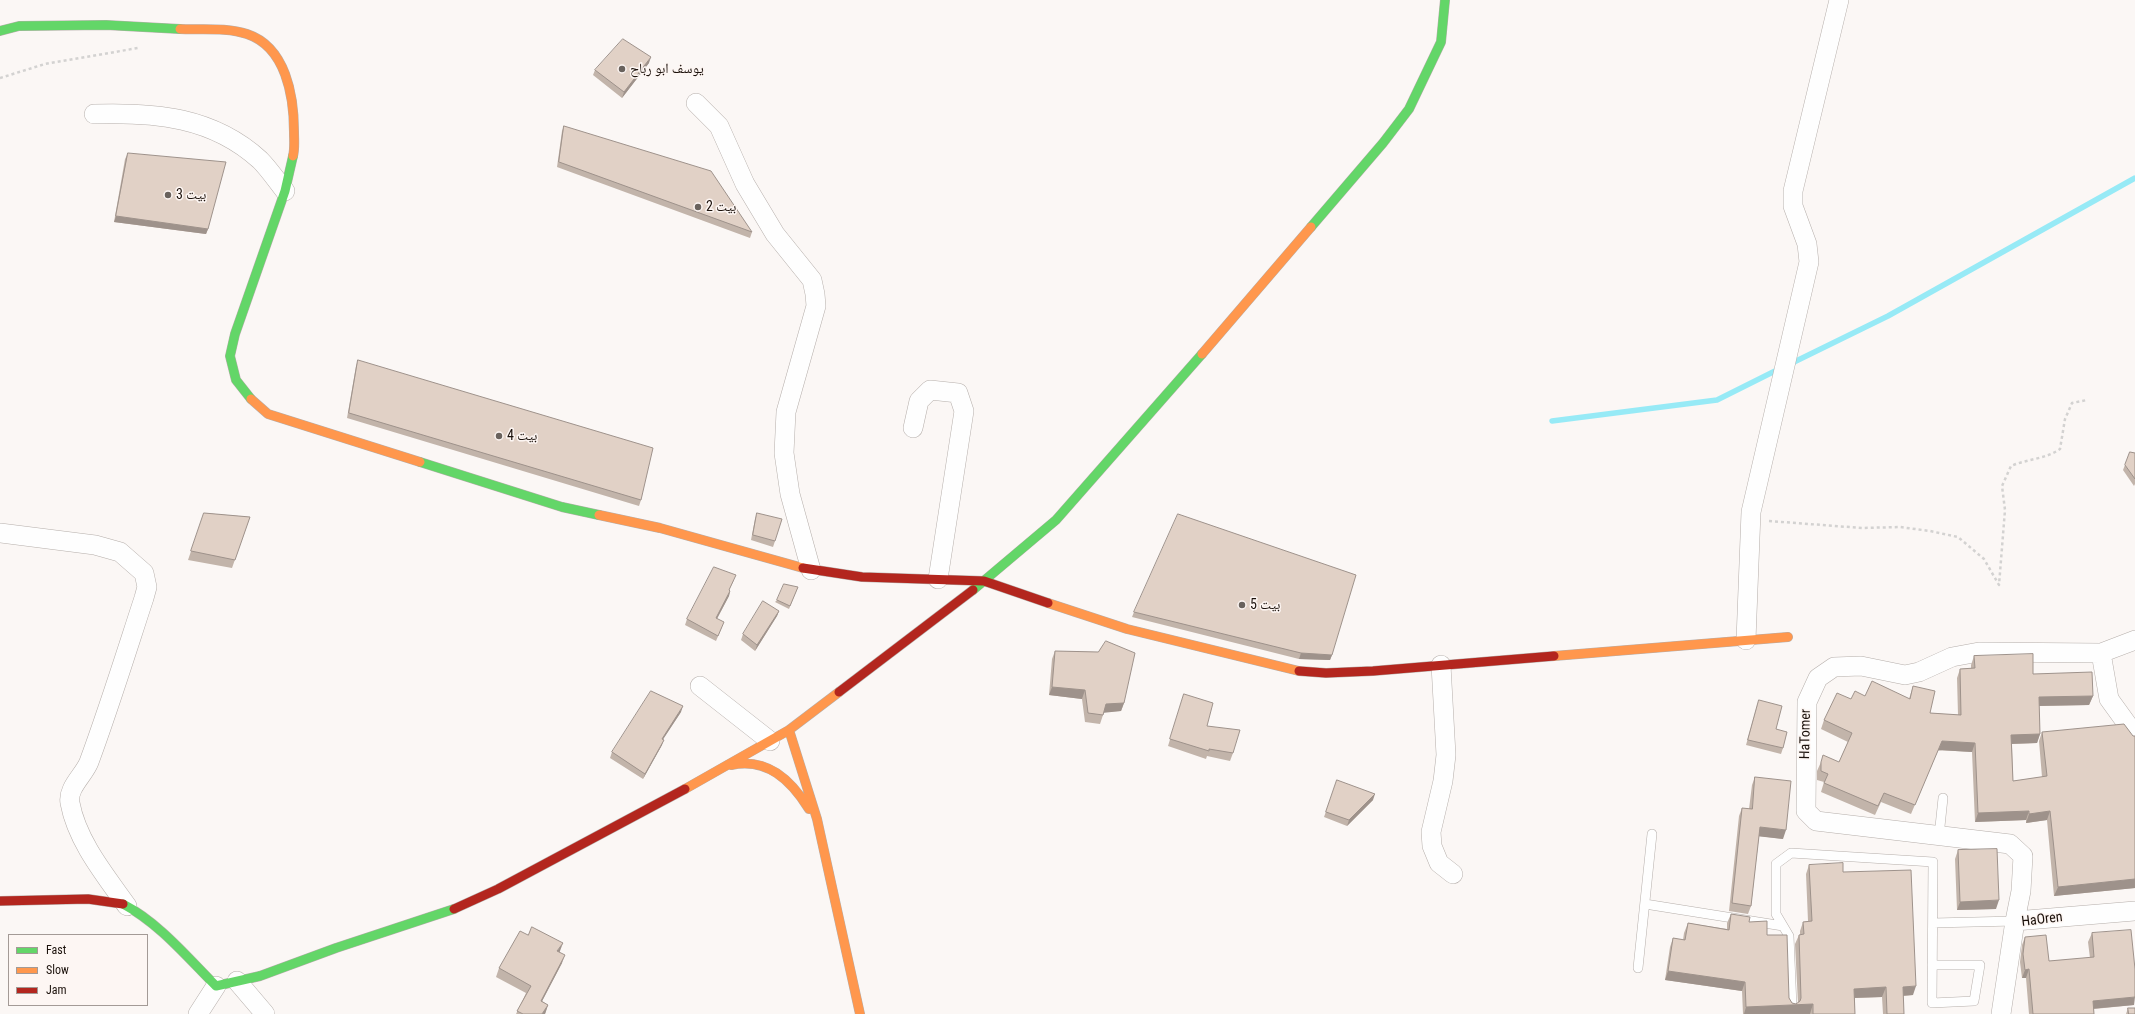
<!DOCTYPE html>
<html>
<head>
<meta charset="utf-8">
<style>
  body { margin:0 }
  #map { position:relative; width:2135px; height:1014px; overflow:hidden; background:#fbf7f5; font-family:"Roboto Condensed",sans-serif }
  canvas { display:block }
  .legend { position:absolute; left:8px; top:934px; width:140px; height:72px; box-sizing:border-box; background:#fdf6f3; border:1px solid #a39a96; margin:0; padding:5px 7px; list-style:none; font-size:12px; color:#1b110b }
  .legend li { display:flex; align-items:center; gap:8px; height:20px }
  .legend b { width:20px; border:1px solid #a39a96 }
</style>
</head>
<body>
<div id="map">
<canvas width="2135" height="1014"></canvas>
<ul class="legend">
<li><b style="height:5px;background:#63d668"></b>Fast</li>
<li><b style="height:5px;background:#ff974d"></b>Slow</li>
<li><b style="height:5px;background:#b3261e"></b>Jam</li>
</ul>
</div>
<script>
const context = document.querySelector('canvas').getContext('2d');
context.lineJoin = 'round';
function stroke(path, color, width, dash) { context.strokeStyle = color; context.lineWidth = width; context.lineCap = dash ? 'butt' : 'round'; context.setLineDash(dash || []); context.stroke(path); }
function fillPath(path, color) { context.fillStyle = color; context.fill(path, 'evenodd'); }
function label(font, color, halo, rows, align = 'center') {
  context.font = font + ' "Roboto Condensed","Noto Naskh Arabic",sans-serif'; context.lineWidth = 3; context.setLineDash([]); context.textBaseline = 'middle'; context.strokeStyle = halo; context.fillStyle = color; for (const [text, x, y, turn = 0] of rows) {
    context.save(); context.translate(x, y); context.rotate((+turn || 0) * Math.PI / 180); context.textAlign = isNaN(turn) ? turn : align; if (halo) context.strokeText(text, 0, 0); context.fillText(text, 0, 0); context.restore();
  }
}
const stream = new Path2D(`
  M1790,364L1888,316L2135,178
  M1552,421L1717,400L1779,369`);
const path = new Path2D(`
  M0,78L45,64L138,48
  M1769,521L1862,528L1900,527L1930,531L1958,537L1984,559L1999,585L2005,510L2002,486L2011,466C2027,459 2046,459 2060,449L2065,419L2072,403L2087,400`);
const lane = new Path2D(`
  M1939,836L1943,798
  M1645,904L1783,926
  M1933,923L2015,921
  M1638,968L1652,834
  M1792,1007L1789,936L1776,914V864L1791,853L1933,862L1932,1003L1974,1001L1980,965H1932`);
const street = new Path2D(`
  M696,103L719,126L745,184L775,234L812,280L815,294L816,306L786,412L784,453L790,494L811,570
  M94,114C155,112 213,117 260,160C269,169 277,181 285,191
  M913,428L919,401L930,390L958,393L964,411L938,579
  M0,533L95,545L120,552L144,573L147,587L144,598C126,653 109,708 89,762C84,775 67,788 70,803C77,841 105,875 127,906
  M1746,640L1751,512L1809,262L1807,244L1793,206V191L1839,0
  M2101,653L2135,640
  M1441,665L1446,755L1443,781L1431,832L1432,846L1439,863L1453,874
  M700,686L770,741
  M2015,921L2021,891L2023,856L2010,844L1816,821L1806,811L1807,702L1818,678L1834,667L1861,666L1905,675L1919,672L1952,657L1979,652L2101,653L2109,699L2135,735
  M237,981L265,1014
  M198,1014L216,986
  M2001,1014L2015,921L2135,911`);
const fast = new Path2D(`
  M0,31L19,26L106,25L180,29
  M1311,227L1383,143L1409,109L1441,42L1445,0
  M251,399L236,380L230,356L235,334L285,191L293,156
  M420,462L562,507L599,515
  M973,590L1056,520L1202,354
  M123,904C159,923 187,957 216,986L260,976L336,948L454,909`);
const slow = new Path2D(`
  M180,29C201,30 227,27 247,34C286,47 294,96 294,132C294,140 295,148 293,156
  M1202,354L1311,227
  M251,399L268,414L420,462
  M599,515L660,528L803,568
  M1048,603L1127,629L1299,671
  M1554,656L1788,637
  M789,730L817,819L860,1014
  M731,765C767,757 791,780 809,809
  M685,789L789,730L839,692`);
const jam = new Path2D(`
  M803,568L862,577L984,581L1048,603
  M1299,671L1326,673L1373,671L1554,656
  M839,692L973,590
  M0,901L88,899L123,904
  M454,909L498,889L685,789`);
const wall = new Path2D(`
  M649,63L622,98L593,75L595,70Z
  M564,126L752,232L750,238L557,167L562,131Z
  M128,153L208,229L206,234L114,222L125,159Z
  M358,360L641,500L639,506L347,418L356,366Z
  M2130,452L2135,453V484L2134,486L2123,470Z
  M204,513L250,517L232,568L188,560Z
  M757,513L775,541L773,547L751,540L755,519Z
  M734,580L729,590L730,591L729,596L717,619L722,627L716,641L685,625L687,619Z
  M798,587L789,609L775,602L777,600Z
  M779,611L777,616L755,651L741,640L743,634Z
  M1134,612L1332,655L1330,660L1299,659L1132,617Z
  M1055,651L1098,652L1124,703L1121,711L1104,712L1100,724L1085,722L1082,699L1049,695L1052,659Z
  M1974,656L2033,674L2093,696L2089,705L2039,706L2040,734L2037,743L2012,744L2013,781L2042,777L2039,741L2042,732L2135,736V888L2054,896L2047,820L2026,823V820L1975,822L1972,752L1938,750L1911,814L1881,802L1875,815L1821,792L1824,782L1817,780V771L1821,762H1839L1848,742L1821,729L1824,720L1851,699L1865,696L1909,699L1913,686L1930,713L1958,715L1957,678L1960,669L1971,668V665Z
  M1184,694L1207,726L1233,753L1230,761L1207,756L1206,759L1168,746Z
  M1759,700L1776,729L1783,748L1781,754L1746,745L1757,706Z
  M681,712L663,739L662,745L643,779L610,758L612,752Z
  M1755,777L1783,839L1759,836L1751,906L1748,914L1729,911L1739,816L1742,808L1749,809L1752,785Z
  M1337,780L1373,800L1347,826L1324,817Z
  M1958,850L1996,909L1957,910L1955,859Z
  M1809,865L1843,872L1913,995L1903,996L1904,1014H1883L1882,997L1855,998V1014H1743L1742,991L1665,980L1670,947L1673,938L1683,940L1684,933L1688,923L1727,929V923L1731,914L1749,922L1767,935L1789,998L1792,1003L1796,1004L1798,1003L1795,944L1799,935H1800V931L1803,922L1808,921L1806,874Z
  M2092,933L2134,1005L2094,1009V1014H2029L2026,978H2022L2020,962L2022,945L2025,937L2049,961L2090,958L2088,942Z
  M528,935L560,951V952L562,963L542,1001L548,1005L545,1014H516L526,993L496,977L499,968Z
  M2128,1008L2135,1014H2126Z`);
const shadedWall = new Path2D(`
  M651,57L649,63L622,98L624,92Z
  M116,216L208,229L206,234L114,222Z
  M730,591L729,596L714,624L716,618Z
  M779,611L777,616L755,651L757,645Z
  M1301,653L1332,655L1330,660L1299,659Z
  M1052,687L1085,690L1082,699L1049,695Z
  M2093,696L2089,705L2036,706L2039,697Z
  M1124,703L1121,711L1102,713L1106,704Z
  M683,706L681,712L660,744L662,739Z
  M2040,734L2037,743L2008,744L2011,735Z
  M664,740L662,745L643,779L645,774Z
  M1942,741L1975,743L1972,752L1938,750L1911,814Z
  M1375,794L1373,800L1347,826L1349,820Z
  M2029,811L2026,820L1975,822L1978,813Z
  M2050,811L2047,820L2026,823L2029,814Z
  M1760,827L1786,830L1783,839L1756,836Z
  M2135,879V888L2054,896L2058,887Z
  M1999,900L1996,909L1957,910L1960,902Z
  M563,943L560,951L554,959L557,951Z
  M565,955L562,963L538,1009L541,1001Z
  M2029,969L2026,978H2022L2025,970Z
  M1668,971L1745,982L1742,991L1665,980Z
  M1916,986L1913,995L1899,996L1903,987Z
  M1886,987L1882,997L1851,998L1854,989Z
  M2135,997L2134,1005L2090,1009L2093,1001Z
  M1813,1004L1810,1014H1744L1746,1007Z
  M548,1005L545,1014H542Z`);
const building = new Path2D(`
  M623,39L651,57L624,92L595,70Z
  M564,126L711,171L752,232L559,162Z
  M128,153L226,162L208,229L116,216Z
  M358,360L653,448L641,500L349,413Z
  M2130,452L2135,453V479L2125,465Z
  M204,513L250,517L235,560L191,551Z
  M757,513L782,519L775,541L753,535Z
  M1178,514L1356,575L1332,655L1301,653L1134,612Z
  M714,567L736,575L729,590L730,591L716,618L724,622L718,636L687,619Z
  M784,584L798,587L790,606L777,600Z
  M763,601L779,611L757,645L743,634Z
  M1106,641L1135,653L1124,703L1106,704L1103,715L1088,713L1085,690L1052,687L1055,651L1098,652Z
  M2033,654V674L2092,672L2093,696L2039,697L2040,734L2011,735L2013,781L2047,776L2042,732L2124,724L2133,736H2135V879L2058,887L2050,811L2029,814V811L1978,813L1975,743L1942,741L1915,805L1884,793L1878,806L1824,783L1828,774L1821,771V762L1823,755L1839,762L1852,733L1824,720L1837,693L1851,699L1855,691L1865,696L1872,681L1910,699L1913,686L1935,691L1930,713L1961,715L1960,669L1975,668L1974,656Z
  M651,691L683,706L662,739L664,740L645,774L612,752Z
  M1184,694L1213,703L1207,726L1240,730L1233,753L1209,749V751L1170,739Z
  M1759,700L1782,706L1776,729L1787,732L1783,748L1748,740Z
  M1755,777L1791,781L1786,830L1760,827L1751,906L1732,903L1742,808L1752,809Z
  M1337,780L1375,794L1349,820L1326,812Z
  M1997,849L1999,900L1960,902L1958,850Z
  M1843,863V872L1911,870L1916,986L1903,987L1904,1014H1887L1886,987L1854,989L1855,1014H1813V1004L1746,1007L1745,982L1668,971L1673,938L1685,940L1688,923L1729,930L1731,914L1750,917L1749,922L1767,921V935H1787L1789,998L1792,1003L1796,1004L1800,1001L1801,998L1799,935L1804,934L1803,922L1812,921L1809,865Z
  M532,927L563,943L557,951L565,955L541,1001L548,1005L542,1014H523L517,1011L531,986L499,968L520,931L528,935Z
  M2131,930L2135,969V997L2093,1001L2094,1014H2033L2029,969L2025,970L2023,954L2025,937L2046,935L2049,961L2094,957L2092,933Z
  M2128,1008H2135V1014H2129Z`);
const markers = [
  [622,69,4,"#69625d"],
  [168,195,4,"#69625d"],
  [698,207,4,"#69625d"],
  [499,436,4,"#69625d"],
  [1242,605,4,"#69625d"]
];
const poiNames = [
  ["يوسف ابو رباح",630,69],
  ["بيت 3",176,195],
  ["بيت 2",706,207],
  ["بيت 4",507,436],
  ["بيت 5",1250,605]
];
const streetNames = [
  ["HaTomer",1806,734,-89],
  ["HaOren",2042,920,-7]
];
stroke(stream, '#97eaf6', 5.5);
stroke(lane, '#b5aeaa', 10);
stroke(street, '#b5aeaa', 20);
stroke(fast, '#b5aeaa', 10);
stroke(slow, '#b5aeaa', 10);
stroke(jam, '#b5aeaa', 10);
stroke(path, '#d3d2d1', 2.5, [3, 3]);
stroke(lane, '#fefefe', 9);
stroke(street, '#fefefe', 19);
stroke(fast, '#63d668', 9);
stroke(slow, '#ff974d', 9);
stroke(jam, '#b3261e', 9);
fillPath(wall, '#c2b4aa');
fillPath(shadedWall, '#9e928b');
fillPath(building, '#e1d1c6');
stroke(building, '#9e928b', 1);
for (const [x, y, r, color] of markers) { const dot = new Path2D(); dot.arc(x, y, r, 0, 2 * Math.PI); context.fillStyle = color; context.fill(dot); stroke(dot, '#fdf6f3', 1.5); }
label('14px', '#1b110b', '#fdf6f3', poiNames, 'left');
label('14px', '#1b110b', '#fdf6f3', streetNames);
</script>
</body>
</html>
